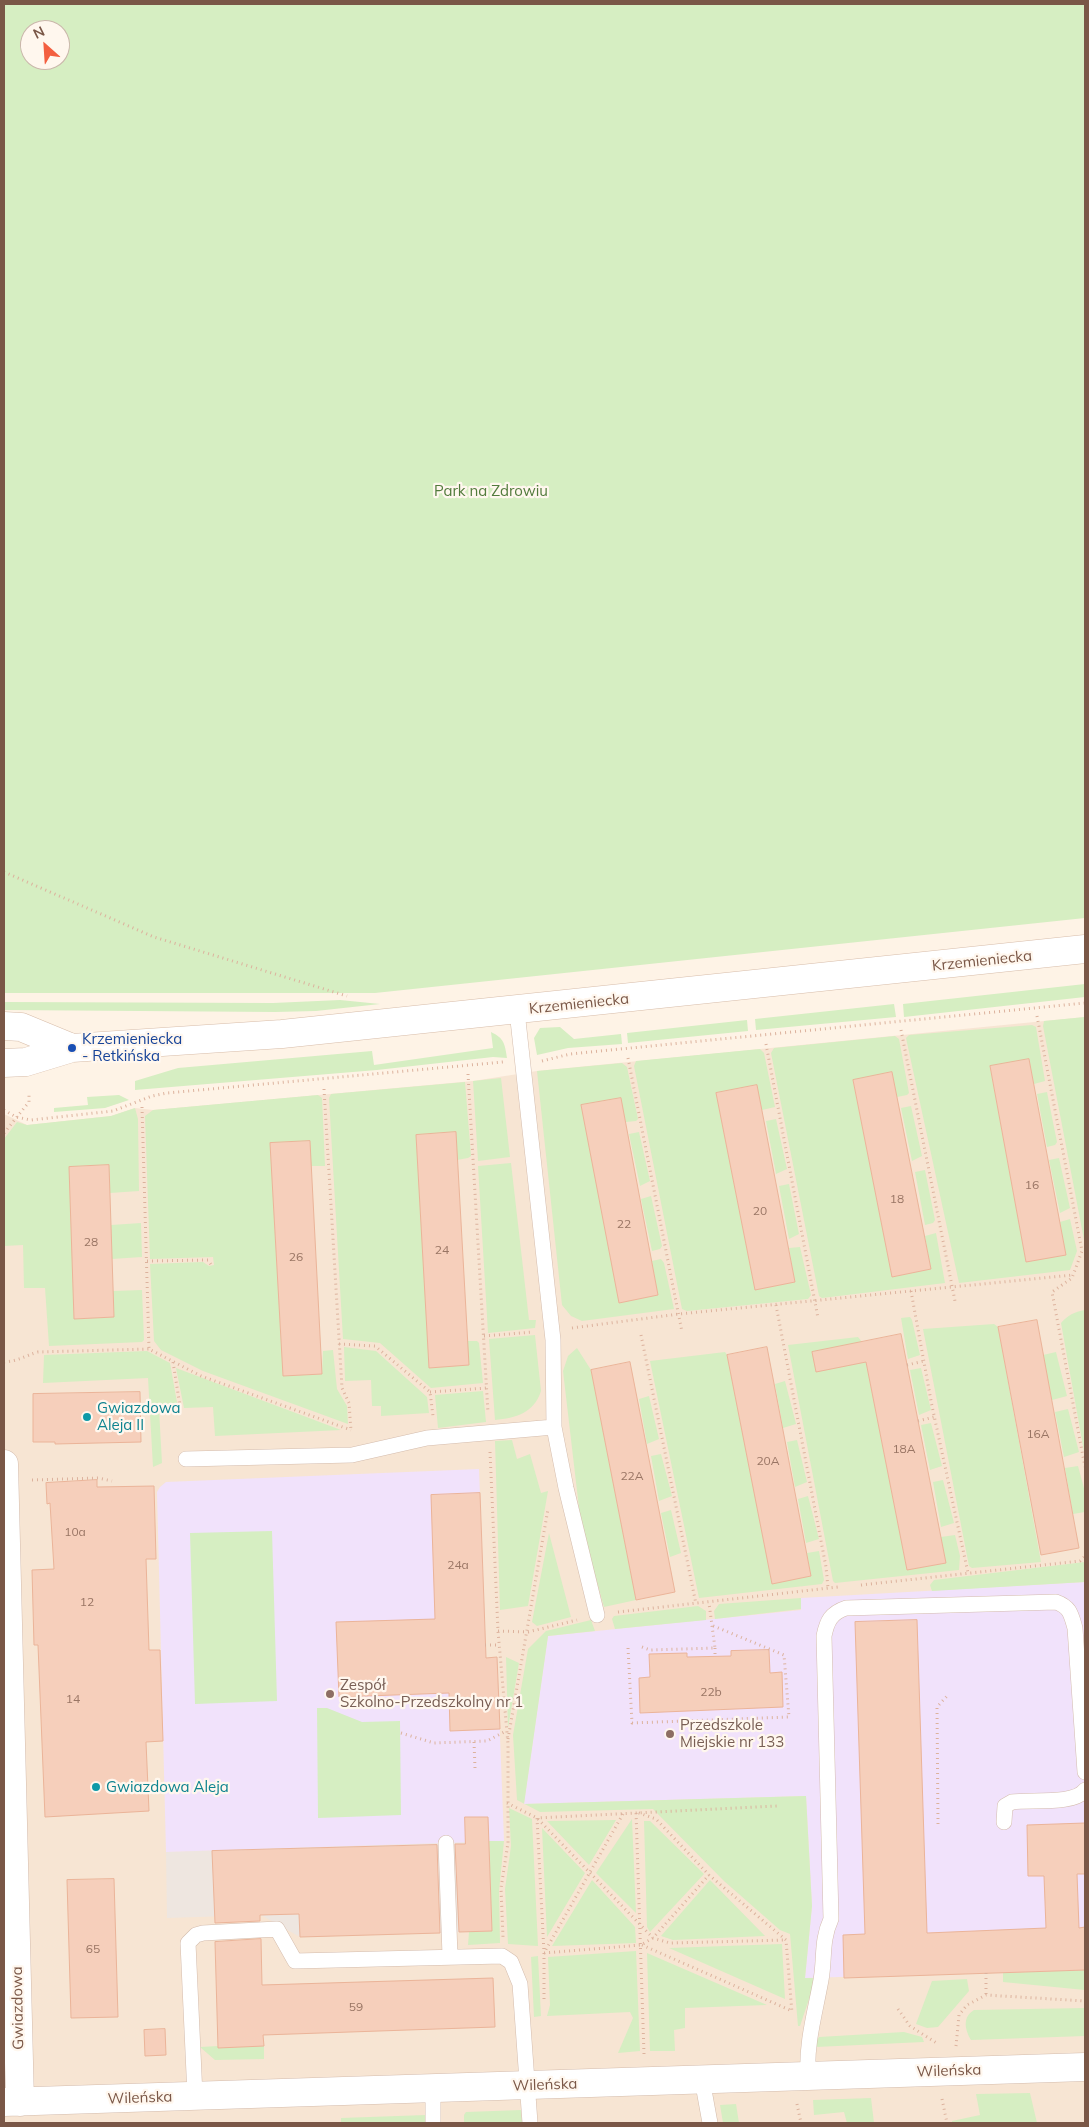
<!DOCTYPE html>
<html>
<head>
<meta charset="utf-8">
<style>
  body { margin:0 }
  #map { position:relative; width:1089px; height:2127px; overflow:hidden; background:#fef3e6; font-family:Mulish,sans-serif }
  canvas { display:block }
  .frame { position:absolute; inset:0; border:5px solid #7a5747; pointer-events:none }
  .north { position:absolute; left:20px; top:20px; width:50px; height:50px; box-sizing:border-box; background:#fff7ee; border:1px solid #cab7ab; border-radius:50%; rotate:334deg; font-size:14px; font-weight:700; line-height:20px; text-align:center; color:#7a5747 }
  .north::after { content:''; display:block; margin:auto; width:18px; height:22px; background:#f35f40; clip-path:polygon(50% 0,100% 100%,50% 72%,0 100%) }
</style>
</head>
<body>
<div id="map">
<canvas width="1089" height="2127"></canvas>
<div class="frame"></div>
<div class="north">N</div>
</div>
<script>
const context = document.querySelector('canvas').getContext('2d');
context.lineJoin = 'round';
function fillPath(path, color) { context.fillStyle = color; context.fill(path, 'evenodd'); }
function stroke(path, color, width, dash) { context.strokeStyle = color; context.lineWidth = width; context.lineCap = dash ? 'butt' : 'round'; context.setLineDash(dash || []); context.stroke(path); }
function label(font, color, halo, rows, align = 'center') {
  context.font = font + ' Mulish,sans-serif'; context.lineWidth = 4.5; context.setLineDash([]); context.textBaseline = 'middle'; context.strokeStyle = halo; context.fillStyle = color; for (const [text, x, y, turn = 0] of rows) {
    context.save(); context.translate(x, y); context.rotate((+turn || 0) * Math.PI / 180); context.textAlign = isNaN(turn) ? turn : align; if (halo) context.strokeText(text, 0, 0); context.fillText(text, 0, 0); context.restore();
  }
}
const residential = new Path2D(`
  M1085,1017V2123H4V1114L27,1125L111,1116L135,1108L153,1110L473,1081L537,1071Z`);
const industrial = new Path2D(`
  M489,1841L492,1931L300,1937L261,1915L167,1918L166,1852Z`);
const education = new Path2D(`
  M479,1469L486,1658L497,1657L504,1841L166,1852L157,1492L160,1487L166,1482Z
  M1085,1582V1970L805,1978L812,1906L806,1796L524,1804L548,1636L801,1610V1598Z`);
const green = new Path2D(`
  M4,4H1085V918L375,993H4ZM30,30H60V60H30Z
  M1085,984V997L904,1017L903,1004Z
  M340,1000L380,1004L316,1011L275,1012L4,1010V1002L273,1003Z
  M894,1004L896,1017L756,1030L755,1019Z
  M1085,1017V1245L1043,1026L1044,1021Z
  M747,1020L748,1031L628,1043L627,1033Z
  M1032,1025L1036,1027L1045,1081L1034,1084L1029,1059L990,1067L1026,1262L1066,1255L1060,1222L1070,1219L1077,1251L1070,1270L959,1283L906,1038L909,1035Z
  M560,1027L574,1039L621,1034L622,1044L568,1048L537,1055L534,1038L540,1028Z
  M491,1032C504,1038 505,1044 507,1058L493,1057L377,1070L135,1090V1081L178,1068L372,1051L374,1065L493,1048Z
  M895,1036L899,1039L909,1093L907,1095L897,1097L892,1072L853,1081L892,1277L931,1269L925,1236L936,1233L945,1283L822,1298L819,1296L771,1053L774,1048Z
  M760,1049L764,1053L775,1107L762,1110L756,1085L716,1093L755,1290L795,1282L789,1248L800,1247L811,1295L808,1299L687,1311L682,1309L634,1066L636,1061Z
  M622,1063L627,1067L638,1119L636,1121L626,1122L620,1098L582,1105L619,1303L658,1295L652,1261L661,1259L664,1263L674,1309L582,1321L571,1316L562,1305L537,1071Z
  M501,1078L510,1157L478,1161L473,1081Z
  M465,1082L471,1156L468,1158L457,1160L455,1132L416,1135L430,1368L468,1365L467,1341H477L479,1343L483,1383L431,1388L380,1343L343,1339L329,1098L331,1094Z
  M1047,1092L1057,1142L1055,1145L1047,1147L1037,1094Z
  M119,1095L129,1100L105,1108L54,1112V1108L88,1105L87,1097Z
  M318,1095L322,1098L325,1166H311L309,1141L270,1143L283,1376L322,1374L323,1351L333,1350L337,1389L347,1406L348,1424L203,1371L161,1350L154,1341L150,1264L203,1262L209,1266L214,1265L213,1257L150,1259L145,1116L153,1110Z
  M911,1106L922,1156L912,1161L901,1108Z
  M135,1108L138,1119L139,1191L110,1193L108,1165L69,1167L74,1319L114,1317L113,1291L142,1290L144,1340L142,1342L49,1346L45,1288H24L23,1245L4,1246V1139L17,1122L27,1125L111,1116Z
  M776,1119L787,1169L776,1174L766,1121Z
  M639,1132L650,1181L640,1186L629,1134Z
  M1059,1158L1070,1208L1060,1213L1049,1160Z
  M511,1163L529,1320H536L535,1328L488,1333L478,1166Z
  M925,1170L935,1220L933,1223L925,1225L915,1172Z
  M789,1184L799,1234L789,1239L779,1186Z
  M651,1196L662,1246L660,1249L652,1251L641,1199Z
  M141,1223L142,1257L112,1259L111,1225Z
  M1085,1310V1457L1061,1323C1068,1315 1074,1312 1085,1310Z
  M910,1317L912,1320L920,1355L908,1359L901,1318Z
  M994,1324L998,1327L1041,1562L972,1568L969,1566L923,1329Z
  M535,1335L541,1391C534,1413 516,1418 495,1420L489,1339Z
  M858,1337L862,1342L907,1570L946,1563L941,1537L955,1535L960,1556L959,1570L835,1583L833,1581L788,1345Z
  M344,1347L376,1351L427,1397L429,1413L381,1416V1406H372L371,1380L345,1381Z
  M577,1348L591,1370L636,1600L604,1607L581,1525L563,1371L568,1356Z
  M147,1351L170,1363L178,1408L159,1409L162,1463L153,1467L148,1378L43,1383L44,1355Z
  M725,1352L727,1355L772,1583L811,1576L807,1553L819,1551L824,1580L822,1584L699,1598L650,1361Z
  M1056,1352L1067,1396L1052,1400L1043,1355Z
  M176,1368L341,1430L215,1436L213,1407L184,1408Z
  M921,1368L931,1410L919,1415L910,1370Z
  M785,1381L796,1424L783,1428L775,1384Z
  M483,1391L486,1422L438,1428L435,1395Z
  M649,1396L659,1439L647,1444L639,1399Z
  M1068,1409L1079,1452L1064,1457L1055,1412Z
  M931,1423L942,1466L930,1470L921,1425Z
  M512,1440L517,1459L530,1454L541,1493L548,1491L528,1606L500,1610L495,1441Z
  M797,1440L807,1482L795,1487L787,1442Z
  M661,1454L672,1496L659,1501L651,1456Z
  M1078,1466L1085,1492V1512L1073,1514L1065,1468Z
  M943,1480L954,1523L941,1527L933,1482Z
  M808,1496L819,1539L806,1543L798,1499Z
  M671,1510L681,1553L670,1557L661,1513Z
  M272,1531L277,1701L195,1704L190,1533Z
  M549,1533L571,1617L537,1626L532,1622Z
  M1085,1562V1582L932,1591L930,1585L934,1580Z
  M801,1598V1609L715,1619L714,1611L719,1604Z
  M698,1606L706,1611V1620L615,1629L612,1619L614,1616Z
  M591,1620L595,1631L548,1636L524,1804L806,1796L812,1906L805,1978H816L800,2026H798L790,1934L780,1930L724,1881L653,1809L540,1812L517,1800L513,1735L528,1649L546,1631Z
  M506,1657L519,1663L508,1728Z
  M317,1708H327L362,1722L400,1721L401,1815L318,1818Z
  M509,1808L532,1819L538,1946L508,1944L505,1889L511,1846Z
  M632,1819L636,1913L596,1873Z
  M616,1820L589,1865L547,1821Z
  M644,1821H650L704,1874L650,1932L647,1927Z
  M542,1828L585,1873L547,1937Z
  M489,1841H504L499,1891L500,1943L468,1945L469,1932L492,1931Z
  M592,1880L635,1927L636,1943L552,1946Z
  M710,1880L765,1936L673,1940L661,1936Z
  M782,1944L785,1999L669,1948Z
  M636,1951L640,2051L618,2053L633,2018L630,2012L547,2016L550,2005L548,1957Z
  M647,1953L767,2005L685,2008V2028L674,2030L675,2051H650Z
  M538,1956L541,2016L534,2017L531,1957Z
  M1085,1970V1990L1003,1982V1973Z
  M967,1979L969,1991L938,2027L927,2028L916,2024L932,1981Z
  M1085,2008V2036L971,2040C965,2030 962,2017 974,2010Z
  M904,2032L922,2037L924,2042L816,2047V2042L819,2037Z
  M218,2046L219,2048L264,2046V2059L215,2060L200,2047Z
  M1030,2093L1037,2123H952V2121L980,2115L976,2094Z
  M871,2098L874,2123H847L844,2112L814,2115L813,2100Z
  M736,2104L739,2123H723L720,2105Z
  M521,2110L522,2123H464V2115L466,2112Z
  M426,2115L425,2123H341V2118Z`);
const building = new Path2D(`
  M1029,1059L1066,1255L1026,1262L990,1066Z
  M892,1072L931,1269L892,1277L853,1080Z
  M757,1085L795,1282L755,1290L716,1093Z
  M621,1098L658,1295L619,1303L581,1105Z
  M456,1132L469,1365L429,1368L416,1135Z
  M310,1141L322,1374L283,1376L270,1143Z
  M109,1165L114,1317L74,1319L69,1167Z
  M1037,1320L1079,1548L1041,1555L998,1327Z
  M901,1334L946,1563L907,1570L866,1362L816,1372L812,1352Z
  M767,1347L811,1576L772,1584L727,1355Z
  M630,1362L675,1592L636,1600L591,1370Z
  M140,1392L141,1442L55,1444V1442H33V1394Z
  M97,1480V1487L154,1486L156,1559H146L149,1650H160L163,1741L146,1742L149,1811L45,1817L38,1645H34L32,1570L54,1569L50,1503L47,1504L46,1483Z
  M480,1493L486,1658L497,1657L500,1729L450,1731L449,1693L339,1697L336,1622L435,1619L431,1495Z
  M917,1620L927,1933L1046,1928L1044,1876H1028L1027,1825L1085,1823V1874H1077L1079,1928L1085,1927V1970L844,1978L843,1935L865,1934L855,1622Z
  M769,1650L770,1673L782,1672L783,1707L640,1713L639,1678L650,1677L649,1654L687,1653V1657L731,1656V1651Z
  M465,1817H488L492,1931L459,1932L455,1844H465Z
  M437,1845L440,1933L300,1937L299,1914L260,1915V1921L215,1923L212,1851Z
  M114,1879L118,2017L71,2018L67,1880Z
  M261,1939L262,1985L493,1978L495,2027L263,2035L264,2046L218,2048L215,1942Z
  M165,2029L166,2055L145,2056L144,2030Z`);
const path = new Path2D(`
  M4,872L154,937L347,996
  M1037,1016L1082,1251L1072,1278L1052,1292L1085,1467
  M901,1030L955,1301
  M766,1044L818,1318
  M628,1058L682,1332
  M542,1061L570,1054L1085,1003
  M468,1074L488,1413
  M324,1089L342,1388L349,1403L351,1431
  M142,1107L149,1349L201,1376L351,1430
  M4,1110L16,1117L31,1120L113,1111L152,1096L167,1093L503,1062
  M4,1133L29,1102V1093
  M147,1261L208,1260L212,1266
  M911,1291L932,1406L968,1573
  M776,1305L826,1567L828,1588
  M572,1328L679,1314L1073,1275
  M641,1335L696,1604
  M484,1336L533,1332
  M339,1344L375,1346L430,1392L433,1416
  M4,1362C19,1361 24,1356 38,1352L149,1349
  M173,1362L180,1406
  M907,1365L924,1361
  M430,1392L487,1388
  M918,1421L934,1417
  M490,1452L498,1631L508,1744V1843L501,1888L503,1937
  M32,1480L98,1478L112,1481
  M861,1585L1080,1561L1085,1556
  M618,1612L838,1587
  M498,1631L528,1632L577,1620
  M485,1645H500
  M642,1647L650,1650L715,1648L709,1603
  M628,1648L632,1723L789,1717L784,1655L711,1625
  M715,1648V1656
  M401,1733L434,1743L487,1741L506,1731
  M508,1739L548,1509
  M474,1742L475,1768
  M507,1803L537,1818L653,1938L670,1943L786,1940
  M623,1814L544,1953L641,1945L653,1938L709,1875
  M938,1824L937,1707L947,1696
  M642,1945L792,2011
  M986,1973V1995
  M544,1999V1953L537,1818L778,1806
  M898,2009L910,2026L938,2044
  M956,2046L959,2015L967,2005L986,1995L1085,2001
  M644,2054L636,1812L656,1819L709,1875L786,1940L792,2013
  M942,2099L947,2123
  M797,2104L801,2123`);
const service = new Path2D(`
  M517,1011L553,1340L554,1427L566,1488L597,1615
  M186,1459L352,1455L427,1438L554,1427
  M1004,1822L1005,1806L1012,1802C1029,1799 1075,1805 1085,1790
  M446,1843L450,1956
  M808,2076C806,2043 815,2013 821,1980C825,1958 821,1941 831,1919L824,1636C827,1621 831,1613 846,1608L1056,1602C1070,1607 1071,1614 1075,1628L1085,1772
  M702,2079L710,2123
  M433,2088V2123
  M195,2096L188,1943L196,1935L203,1933L277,1929L295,1961L502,1956L511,1962L520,1984L530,2123`);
const minor = new Path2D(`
  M4,1464L20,2102
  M4,2102L1085,2067`);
const secondary = new Path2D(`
  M4,1026L21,1027L72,1048
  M4,1063L26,1062L72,1048L282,1034L1085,949`);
const markers = [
  [72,1048,5,"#1a4fb4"],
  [87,1417,5,"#0f9aa8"],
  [330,1694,5,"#8d6e63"],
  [670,1734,5,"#8d6e63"],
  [96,1787,5,"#0f9aa8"]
];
const numberNames = [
  ["16",1032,1185],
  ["18",897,1199],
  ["20",760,1211],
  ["22",624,1224],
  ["28",91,1242],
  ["24",442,1250],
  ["26",296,1257],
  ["16A",1038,1434],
  ["18A",904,1449],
  ["20A",768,1461],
  ["22A",632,1476],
  ["10a",75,1532],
  ["24a",458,1565],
  ["12",87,1602],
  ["22b",711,1692],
  ["14",73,1699],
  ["65",93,1949],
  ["59",356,2007]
];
const parkNames = [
  ["Park na Zdrowiu",491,491]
];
const streetNames = [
  ["Krzemieniecka",982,961,-6],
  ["Krzemieniecka",579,1004,-6],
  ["Gwiazdowa",18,2008,-91],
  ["Wileńska",949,2071,-2],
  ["Wileńska",545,2085,-2],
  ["Wileńska",140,2098,-2]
];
const transitNames = [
  ["Krzemieniecka",82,1039],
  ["- Retkińska",82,1056]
];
const cultureNames = [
  ["Gwiazdowa",97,1408],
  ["Aleja II",97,1425],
  ["Gwiazdowa Aleja",106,1787]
];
const educationNames = [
  ["Zespół",340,1685],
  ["Szkolno-Przedszkolny nr 1",340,1702],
  ["Przedszkole",680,1725],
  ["Miejskie nr 133",680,1742]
];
fillPath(residential, '#f7e5d3');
fillPath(industrial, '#eee6e0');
fillPath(education, '#f1e2fb');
fillPath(green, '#d6eec2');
fillPath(building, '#f6cfbb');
stroke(building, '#ebb499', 1);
stroke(service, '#d4bcad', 16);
stroke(minor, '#d4bcad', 29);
stroke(secondary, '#d7bca9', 29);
stroke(path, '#dcb29d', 3, [1, 4]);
stroke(service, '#fff', 15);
stroke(minor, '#fff', 28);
stroke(secondary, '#fff', 28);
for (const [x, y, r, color] of markers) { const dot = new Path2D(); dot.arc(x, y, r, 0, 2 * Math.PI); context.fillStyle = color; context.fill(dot); stroke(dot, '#fff7ee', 2); }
label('12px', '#997564', null, numberNames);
label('15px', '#527b3c', '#fff7ee', parkNames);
label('15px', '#7a5747', '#fff7ee', streetNames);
label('15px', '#164399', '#fff7ee', transitNames, 'left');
label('15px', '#0d838f', '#fff7ee', cultureNames, 'left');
label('15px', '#785e54', '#fff7ee', educationNames, 'left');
</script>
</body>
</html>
